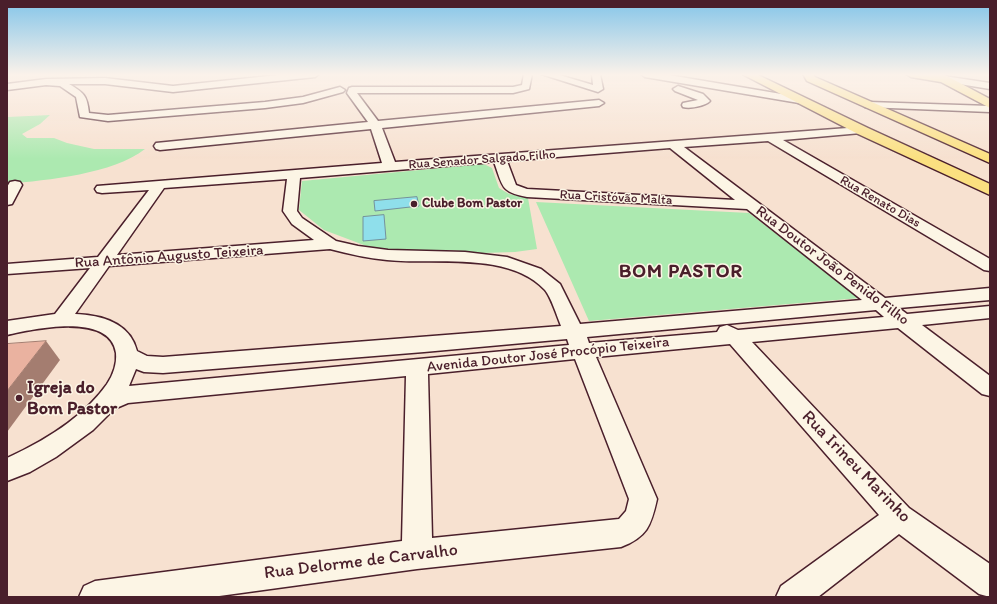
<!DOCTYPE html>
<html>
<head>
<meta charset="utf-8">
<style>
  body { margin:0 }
  #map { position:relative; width:997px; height:604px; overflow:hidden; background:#f7e1d0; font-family:Itim,sans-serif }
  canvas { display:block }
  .frame { position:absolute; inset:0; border:8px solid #4a1f2b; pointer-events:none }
</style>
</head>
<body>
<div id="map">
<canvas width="997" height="604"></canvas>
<div class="frame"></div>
</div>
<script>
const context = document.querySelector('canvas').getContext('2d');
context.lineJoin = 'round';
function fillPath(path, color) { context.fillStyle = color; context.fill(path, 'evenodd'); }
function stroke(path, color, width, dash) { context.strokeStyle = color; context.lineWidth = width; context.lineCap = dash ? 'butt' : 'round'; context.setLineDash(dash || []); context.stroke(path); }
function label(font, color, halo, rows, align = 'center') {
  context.font = font + ' Itim,sans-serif'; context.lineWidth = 3; context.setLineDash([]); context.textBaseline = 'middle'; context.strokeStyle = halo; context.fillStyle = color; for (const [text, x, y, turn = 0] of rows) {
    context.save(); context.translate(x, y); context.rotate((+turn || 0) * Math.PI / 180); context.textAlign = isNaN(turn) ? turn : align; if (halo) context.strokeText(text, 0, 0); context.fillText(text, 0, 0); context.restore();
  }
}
const green = new Path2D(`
  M50,115L40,124L22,134L27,138H54L67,143L94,149H145C113,174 48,180 7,184V117Z
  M484,164L492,168L499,188L509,194L528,198L537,249L515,252L482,253L450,250L402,252L369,247L324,230L299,210L302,181Z
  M536,202L749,213L860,298L589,321Z`);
const water = new Path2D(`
  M417,197L419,206L375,211L374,201Z
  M384,215L386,239L363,241V217Z`);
const minor = new Path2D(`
  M288,74H319L315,77L173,92L105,84H69C84,93 87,95 89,113L108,115L265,102L303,97L340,87L345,90L343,92L303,103L265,108L108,121L80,117L76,97L60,86L46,85L7,90V84L46,79L105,78L173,86Z
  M524,74H532L529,89L513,93H357L378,121L599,100L604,103L599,106L382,128L395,162L861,127L865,128L867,130L865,132L861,133L783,140L990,259V271L984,270L768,141L684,147L885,298L990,288V300L899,308L907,314L990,306V318L922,325L990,376V396L982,394L898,328L752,342L909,508L990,564V597L979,594L899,534L818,597H776L781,586L879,515L730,344L596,357L657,499C651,526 647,537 621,547L417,569L212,597H79L84,586L95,581L402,541L406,376L128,403L114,409L93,430L56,457L30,472L7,481V458C44,441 83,418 107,384C113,375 117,364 116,353C110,312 34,329 7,335V321L55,314L90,268L7,274V264L98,257L149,190L102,193L97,192L95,189L97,186L382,163L371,129L160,150L156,149L154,146L156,143L368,122L347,93L349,88L352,87H513L522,85ZM670,148L735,200L527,189L516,185L507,161ZM494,162C503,186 500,192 527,197L747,209L862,300L580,324L560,284L541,269L507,257L465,252L388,250L358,246L336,241L302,218L297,211L300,178ZM287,179L283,211L292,224L314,240L117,255L164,188ZM330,249C349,254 367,258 387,260C435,265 508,251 545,290C551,297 557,316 561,326L163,357L147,356L137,351C130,323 102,315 75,314L109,266ZM876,310L884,317L738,330L727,325L720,327L717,332L589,343L587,337ZM567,339L569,345L129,386L136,369L144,372L163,373L424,352ZM575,359L629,499L626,511L619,519L432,538L428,374Z
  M541,74H556L593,85L592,74H600L603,89L598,92Z
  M641,74H663L799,97L804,100L799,103L645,77Z
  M944,76L990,83V89L941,81L939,79L941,77Z
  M678,86L703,94L710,101C705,106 690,109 683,107L682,105L683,103L698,100L675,91L673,89Z
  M869,102L990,106V112L865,107L864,105Z
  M15,181L20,182L22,185L12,204L7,205V187L10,182Z`);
const major = new Path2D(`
  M742,74H756L868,128L990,184V195L858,134Z
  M803,74H813L815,77L990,154V163L807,81Z
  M906,74H943L990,99V108L941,82L911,77Z`);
const shadedWall = new Path2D(`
  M46,341L60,360L7,432V391Z`);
const building = new Path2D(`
  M46,341L7,391V344Z`);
const markers = [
  [414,204,4,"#4a1f2b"],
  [19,398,4,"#4a1f2b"]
];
const farStreetnames = [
  ["Rua Senador Salgado Filho",482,160,-4],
  ["Rua Cristóvão Malta",616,198,3],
  ["Rua Renato Dias",880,202,30]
];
const farPoinames = [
  ["Clube Bom Pastor",422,204]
];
const streetNames = [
  ["Rua Antônio Augusto Teixeira",169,257,-4],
  ["Rua Doutor João Penido Filho",832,266,37],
  ["Avenida Doutor José Procópio Teixeira",548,355,-6]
];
const nearPoinames = [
  ["Igreja do",27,388],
  ["Bom Pastor",27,409]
];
const nearStreetnames = [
  ["Rua Irineu Marinho",856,467,46],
  ["Rua Delorme de Carvalho",361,562,-7]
];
const districtNames = [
  ["BOM PASTOR",681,272]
];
fillPath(green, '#ace9b0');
fillPath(water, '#8fdfeb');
stroke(water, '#73929e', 1);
stroke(minor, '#4a1f2b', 3);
stroke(major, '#4a1f2b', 3);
fillPath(minor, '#fcf5e5');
fillPath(major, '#fbe080');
fillPath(shadedWall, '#a47d70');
fillPath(building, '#eab2a0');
stroke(building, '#a47d70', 1);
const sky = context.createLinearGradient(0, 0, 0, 159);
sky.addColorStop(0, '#84c5e9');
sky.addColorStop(0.47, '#fbf2ea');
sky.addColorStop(1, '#fbf2ea00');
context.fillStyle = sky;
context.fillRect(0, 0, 997, 159);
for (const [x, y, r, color] of markers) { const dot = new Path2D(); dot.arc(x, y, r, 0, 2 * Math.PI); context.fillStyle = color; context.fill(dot); stroke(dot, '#fcf5e5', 1.5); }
label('13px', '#4a1f2b', '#fcf5e5', farStreetnames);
label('bold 13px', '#4a1f2b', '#fcf5e5', farPoinames, 'left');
label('15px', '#4a1f2b', '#fcf5e5', streetNames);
label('bold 18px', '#4a1f2b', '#fcf5e5', nearPoinames, 'left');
label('18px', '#4a1f2b', '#fcf5e5', nearStreetnames);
context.letterSpacing = '1px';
label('bold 19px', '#4a1f2b', '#fcf5e5', districtNames);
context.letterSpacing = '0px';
</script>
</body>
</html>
